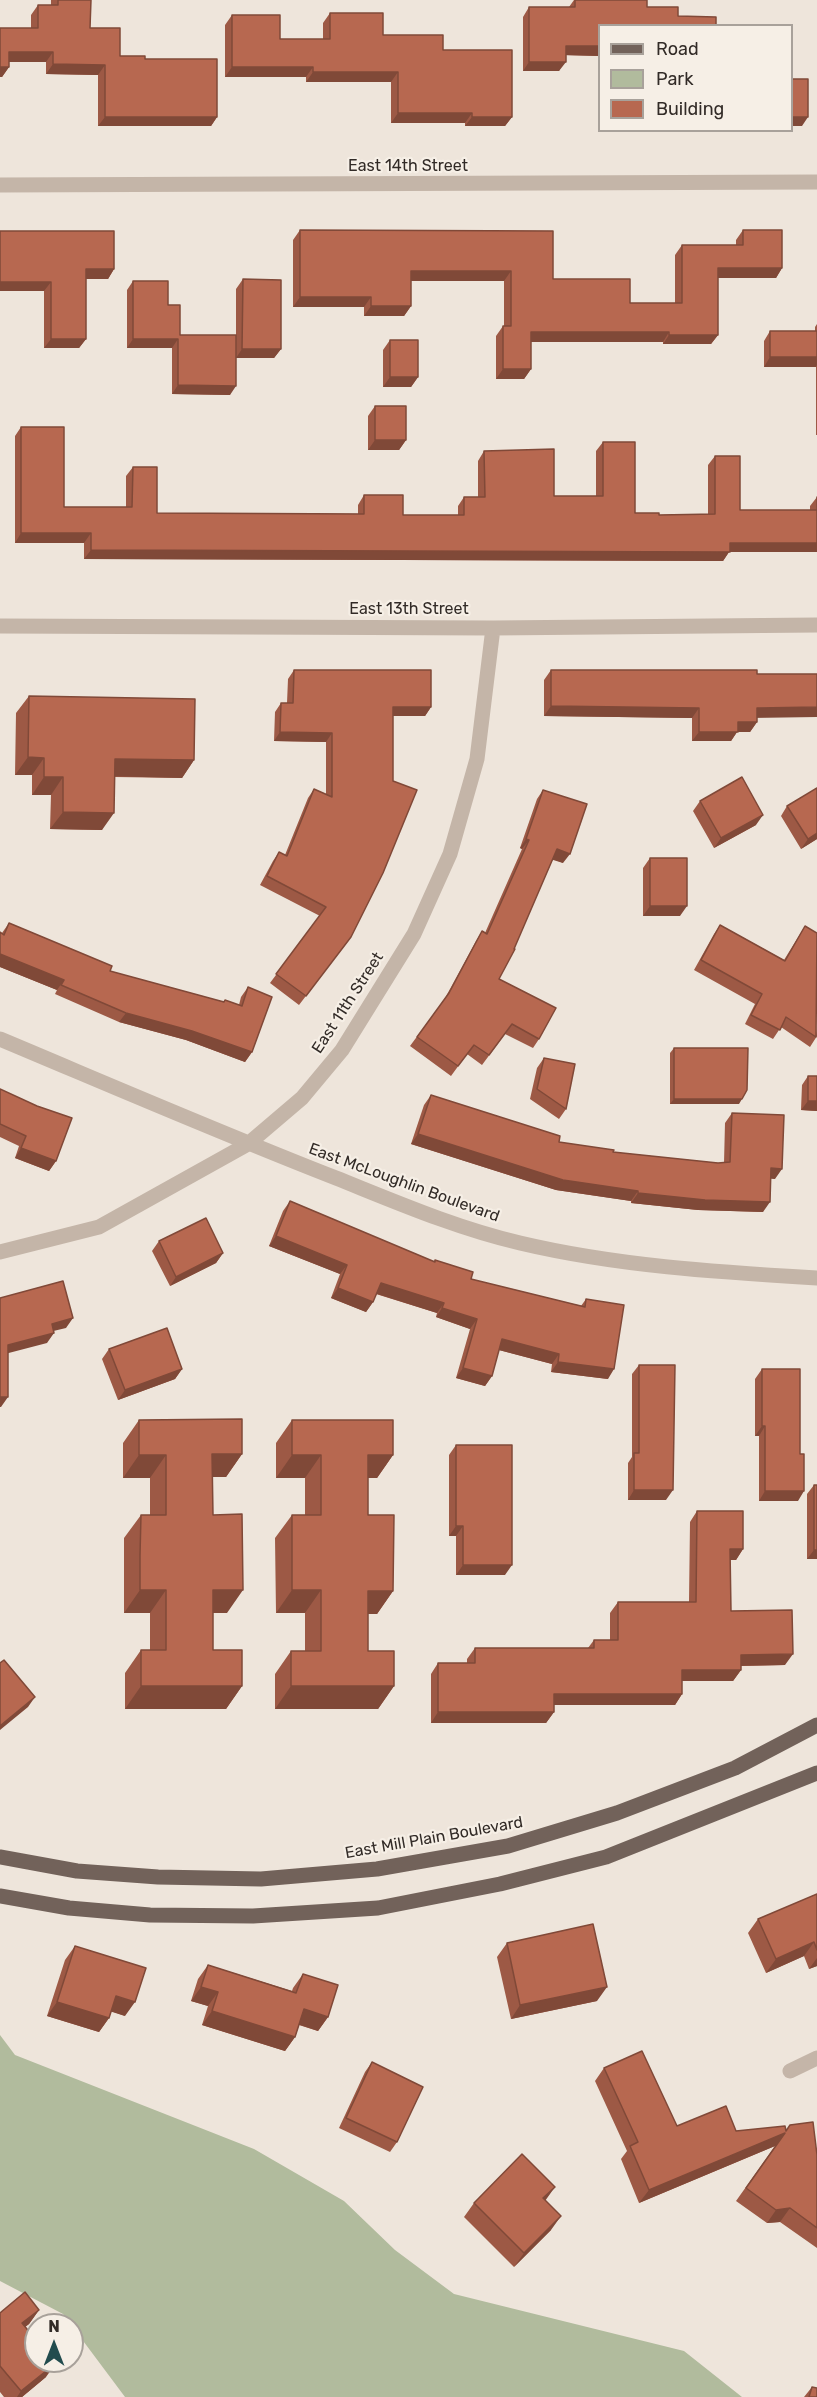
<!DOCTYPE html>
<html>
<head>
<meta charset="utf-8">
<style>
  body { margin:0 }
  #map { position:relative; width:817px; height:2397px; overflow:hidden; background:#eee5db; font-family:Rubik,sans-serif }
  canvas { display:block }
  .legend { position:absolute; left:598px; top:24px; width:195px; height:108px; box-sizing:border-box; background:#f6efe6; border:2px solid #a8a19a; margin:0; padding:8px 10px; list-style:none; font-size:18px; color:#322b27 }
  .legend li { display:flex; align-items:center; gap:12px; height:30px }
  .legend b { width:30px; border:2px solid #a8a19a }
  .north { position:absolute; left:24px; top:2313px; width:60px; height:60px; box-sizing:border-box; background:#f6efe6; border:2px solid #a8a19a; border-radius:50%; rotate:0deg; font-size:16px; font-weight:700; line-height:24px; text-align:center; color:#322b27 }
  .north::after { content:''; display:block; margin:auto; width:21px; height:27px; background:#224c4e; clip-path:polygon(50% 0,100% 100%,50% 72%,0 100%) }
</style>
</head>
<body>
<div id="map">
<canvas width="817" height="2397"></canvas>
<ul class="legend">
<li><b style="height:8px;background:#72625a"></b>Road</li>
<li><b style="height:16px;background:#b1bb9d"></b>Park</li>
<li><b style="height:16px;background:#b76850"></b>Building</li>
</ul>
<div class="north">N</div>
</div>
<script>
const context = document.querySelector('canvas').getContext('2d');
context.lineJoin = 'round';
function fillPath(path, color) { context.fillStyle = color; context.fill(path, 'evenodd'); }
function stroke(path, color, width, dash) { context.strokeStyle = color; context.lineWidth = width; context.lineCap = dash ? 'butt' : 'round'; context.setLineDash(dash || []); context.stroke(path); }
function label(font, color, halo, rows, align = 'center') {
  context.font = font + ' Rubik,sans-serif'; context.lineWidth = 4.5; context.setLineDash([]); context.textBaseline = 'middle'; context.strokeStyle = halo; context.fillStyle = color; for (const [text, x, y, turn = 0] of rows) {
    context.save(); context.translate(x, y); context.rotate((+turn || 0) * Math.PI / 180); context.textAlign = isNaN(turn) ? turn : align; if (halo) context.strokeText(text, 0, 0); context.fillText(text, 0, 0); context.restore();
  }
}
const green = new Path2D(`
  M0,2035L15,2055L254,2149L344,2201L395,2250L454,2294L684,2351L742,2397H125L63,2314L0,2281Z`);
const minor = new Path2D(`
  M0,185L817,182
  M0,626L493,628L817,625
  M0,1039C112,1086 223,1134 336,1178C396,1202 456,1228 520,1243C617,1266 717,1272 817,1278
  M0,1252L99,1227L248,1144L302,1098L342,1050L414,934L450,854L477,759L493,628
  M790,2071L817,2058`);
const major = new Path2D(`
  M0,1857L77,1871L158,1877L261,1879L377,1869L508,1846L617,1813L735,1768L817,1725
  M0,1896L69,1908L150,1915L253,1916L378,1908L500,1884L606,1857L817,1773`);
const wall = new Path2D(`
  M51,0H91L90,28H120V56H145V59H217V117L211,126H98V75L46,74V62H9V67L2,77H0V28H31V15L38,5H51Z
  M574,0H647L600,26V56L566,55L559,71H523V17L529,7H569Z
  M330,13L383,35L443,50L512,117L505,126H465V123H391V82H306V77H225V25L232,15L280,39H323V23Z
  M300,230L553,279L630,303H675V255L682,245H736V240L743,230L782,268L776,278H718V335L711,344H663V342H531V369L524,379H496V336L503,326H504V281H411V306L404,316H364V307H293V240Z
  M114,269L108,279H86V339L79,348H44V291H0Z
  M243,279L281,349L274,358H236L230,395L172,394V348H127V290L133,281L168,305L180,335H236V289Z
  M817,324V435H816V367H764V341L770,331H815V327Z
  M390,340L418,377L411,387H383V350Z
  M375,406L406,440L399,450H368V416Z
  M21,427L64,507H126V476L133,467L157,513L358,514V505L364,495L403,515H458V506L464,497H478V461L484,451L554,496H596V451L603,442L635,513L659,515L708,514V465L715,456L740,510H810V506L817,497V552H729L723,561L84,559V543H15V436Z
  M294,670L431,707L425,716H393L345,945L299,1005L270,983L320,916L260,885L273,861L279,852L285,855L308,798L314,789L326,794V742L274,741L275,712L281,703H287L288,679Z
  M551,670L757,718V722L750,732H737L731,741H692V718L544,716V680Z
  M29,696L194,760L182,778L115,777L102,830L50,829L51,795H32V775H15L16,713Z
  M543,790L563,863L553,859L499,979L539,1039L533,1048L505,1034L482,1065L467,1054L451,1076L410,1046L444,1000L476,941L482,931L485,933L522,849L520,848L537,799Z
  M700,801L756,825L714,848L693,811Z
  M787,806L817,839L801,849L781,816Z
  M650,858L680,916H643V868Z
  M9,923L110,971L224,1002L225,1000L239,1005L241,997L248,987L252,1052L245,1062L186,1040L119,1022L55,994L57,990L0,967V932L2,933Z
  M720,925L784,960L805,926L817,1036L810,1047L781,1027L773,1039L745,1024L755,1004L694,970L714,934Z
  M674,1048L739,1104H670V1053Z
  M544,1058L566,1109L559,1119L530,1099L537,1068Z
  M808,1076L817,1111L801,1110L802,1085Z
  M0,1089L56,1161L49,1171L15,1158L19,1146L0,1137Z
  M431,1095L559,1142L613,1152L718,1163H724L725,1123L732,1113L775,1179L770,1178L763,1212L698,1210L631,1203V1201L556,1190L411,1144L424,1105Z
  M290,1201L434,1262L435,1260L471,1279L581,1306L586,1299L608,1379L551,1372L552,1364L499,1350L492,1376L485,1386L456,1378L470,1329L436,1317L437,1313L376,1294L373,1302L366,1312L331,1298L340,1274L269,1246L283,1211Z
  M159,1241L223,1253L216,1263L170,1286L152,1251Z
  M109,1349L182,1369L175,1379L118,1400L102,1359Z
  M639,1365L666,1500H628V1463L632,1457V1374Z
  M762,1369L798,1501H759V1436H755V1379Z
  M139,1420L242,1454L226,1477H212L213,1515L227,1613H213V1650L242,1686L226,1709H125V1673L141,1650H150V1613H124V1538L141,1515H150V1478H123V1443Z
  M292,1420L393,1455L377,1478H368V1515L393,1591L377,1614H368V1651L394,1686L378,1709H275V1674L291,1651H305V1613H276L275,1538L292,1515H305V1478H276V1443Z
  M456,1445L505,1575H456V1536H449V1455Z
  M814,1485L817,1559H807V1494Z
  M697,1511L743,1549L736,1560H730L731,1611L785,1665L741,1666V1670L733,1681H682V1694L675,1705H554V1712L546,1723H431V1674L438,1663H467V1659L475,1648H588L594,1640H610V1613L618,1602H689L690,1522Z
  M817,1894V1966L809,1969L804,1956L766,1973L748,1933L758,1919Z
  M507,1943L597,2001L511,2019L497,1957Z
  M75,1946L125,2016L111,2011L109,2018L99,2032L47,2016L65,1960Z
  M208,1965L292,1991L293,1988L303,1974L328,2017L318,2031L299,2025L295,2037L285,2051L202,2025L208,2006L191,2001L198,1979Z
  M372,2062L397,2142L390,2152L339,2128L365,2072Z
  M604,2068L677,2126L736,2131H786L817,2155V2248L780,2222L767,2223L736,2201L775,2146L639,2203L621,2159L627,2151L595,2081Z
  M474,2203L551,2230L514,2267L464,2217Z
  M39,2310L29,2324L25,2327L46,2377L22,2397H4L0,2392V2313Z
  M812,2387L809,2397H804Z`);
const shadedWall = new Path2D(`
  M566,46H600V56L559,55Z
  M9,52H53L46,62H2Z
  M529,62H566L559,71H523Z
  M53,64L105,65L98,75L46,74Z
  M0,67H9L2,77H0Z
  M232,67H313L306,77H225Z
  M313,72H398L391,82H306Z
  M398,113H472L465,123H391Z
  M105,117H217L211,126H98Z
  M472,117H512L505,126H465Z
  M792,117H808L802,126H792Z
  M718,268H782L776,278H711Z
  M86,269H114L108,279H79Z
  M411,271H511L504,281H404Z
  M0,282H51L44,291H0Z
  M300,297H371L364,307H293Z
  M371,306H411L404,316H364Z
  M531,332H669L663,342H524Z
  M669,335H718L711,344H663Z
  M51,339H86L79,348H44Z
  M133,339H178L172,348H127Z
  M242,349H281L274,358H236Z
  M770,357H817V365L816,367H764Z
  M503,369H531L524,379H496Z
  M390,377H418L411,387H383Z
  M178,385L236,386L230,395L172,394Z
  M375,440H406L399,450H368Z
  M21,533H91L84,543H15Z
  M730,543H817V552H729L723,561L84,559L91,550Z
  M551,706L699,708L692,718L544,716Z
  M393,707H431L425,716H387Z
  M817,707V717L750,718L757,708Z
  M738,722H757L750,732H737L731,741H692L699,732Z
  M280,732L332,733L326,742L274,741Z
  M28,757L44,758L32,775H15Z
  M115,759L194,760L182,778L103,776Z
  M44,777H63L51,795H32Z
  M63,812L114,813L102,830L50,829Z
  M763,815L756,825L714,848L721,838Z
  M817,833V839L801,849L808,839Z
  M526,839L529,840L522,849L520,848Z
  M557,849L570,854L563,863L550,859Z
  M650,906H687L680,916H643Z
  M0,954L64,980L57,990L0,967Z
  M126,1013L192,1031L252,1052L245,1062L186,1040L119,1022Z
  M674,1099H742L739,1104H670Z
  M808,1101H817V1111L801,1110Z
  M418,1134L638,1191L631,1201L556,1190L411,1144Z
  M21,1148L56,1161L49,1171L15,1158Z
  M771,1168L782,1169L775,1179L764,1178Z
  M638,1193L770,1202L763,1212L698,1210L631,1203Z
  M276,1236L347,1265L340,1274L269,1246Z
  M223,1253L216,1263L170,1286L176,1277Z
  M381,1283L444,1303L437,1313L374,1293Z
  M338,1288L373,1302L366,1312L331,1298Z
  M442,1308L477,1319L470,1329L436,1317Z
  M73,1318L66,1328L45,1333L52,1324Z
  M54,1333L47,1343L1,1355L8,1345Z
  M502,1339L559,1354L552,1364L495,1349Z
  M558,1362L614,1369L608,1379L551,1372Z
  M463,1368L492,1376L485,1386L456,1378Z
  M182,1369L175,1379L118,1400L125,1390Z
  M0,1397H8L1,1407H0Z
  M762,1426H765L759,1436H755Z
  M212,1454H242L226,1477H196Z
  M139,1455H166L150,1478H123Z
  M292,1455H321L305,1478H276Z
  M368,1455H393L377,1478H352Z
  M634,1490H673L666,1500H628Z
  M765,1491H804L798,1501H759Z
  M456,1526H463L456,1536H449Z
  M730,1549H743L736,1560H722Z
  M814,1550H817V1559H807Z
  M463,1565H512L505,1575H456Z
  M140,1590H166L150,1613H124Z
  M213,1590H243L227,1613H197Z
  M292,1590H321L305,1613H276Z
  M368,1591H393L377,1614H352Z
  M793,1654L785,1665L733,1666L741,1655Z
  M682,1670H741L733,1681H675Z
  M141,1686H242L226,1709H125Z
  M291,1686H394L378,1709H275Z
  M554,1694H682L675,1705H546Z
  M35,1697L28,1707L0,1730V1726Z
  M438,1712H554L546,1723H431Z
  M814,1942L804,1956L766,1973L776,1959Z
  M817,1958V1966L809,1969Z
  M201,1987L218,1992L208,2006L191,2001Z
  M607,1987L597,2001L511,2019L520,2005Z
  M116,1996L135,2002L125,2016L106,2010Z
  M57,2002L109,2018L99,2032L47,2016Z
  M304,2009L328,2017L318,2031L294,2023Z
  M212,2011L295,2037L285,2051L202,2025Z
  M785,2133L775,2146L639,2203L649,2190Z
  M555,2187L545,2201L543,2198Z
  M790,2208L780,2222L767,2223L776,2210Z
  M561,2216L551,2230L514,2267L524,2253Z
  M39,2310L29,2324L12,2337L22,2323Z
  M56,2363L46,2377L22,2397H17L21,2391Z`);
const building = new Path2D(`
  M58,0H91L90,28H120V56H145V59H217V117H105V65L53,64V52H9V67H0V28H38V5H58Z
  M575,0H647V7H678V16L716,17V26H600V46H566V62H529V7H575Z
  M330,13H383V35H443V50H512V117H472V113H398V72H313V67H232V15H280V39H330Z
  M792,79H808V117H792Z
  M300,230L553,231V279H630V303H682V245H743V230H782V268H718V335H669V332H531V369H503V326H511V271H411V306H371V297H300Z
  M0,231H114V269H86V339H51V282H0Z
  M243,279L281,280V349H242Z
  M133,281H168V305H180V335H236V386L178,385V339H133Z
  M770,331H817V357H770Z
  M390,340H418V377H390Z
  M375,406H406V440H375Z
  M21,427H64V507H132L133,467H157V513L364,514V495H403V515H464V497H485L484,451L554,449V496H603V442H635V513H659V515L715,514V456H740V510H817V497V543H730V552L91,550V533H21Z
  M294,670H431V707H393V781L417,790L383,873L351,937L306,996L276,974L326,907L267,876L279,852L287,856L314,789L332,797V733L280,732L281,703H293Z
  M551,670H757V674H817V707L757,708V722H738V732H699V708L551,706Z
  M29,696L195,699L194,760L115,759L114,813L63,812V777H44V758L28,757Z
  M742,777L763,815L721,838L700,801Z
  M817,788V833L808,839L787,806Z
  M543,790L587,804L570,854L557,849L514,949H515L499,979L556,1008L539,1039L512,1024L489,1055L474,1045L458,1066L417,1037L449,993L482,931L487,934L529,840L526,839Z
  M650,858H687V906H650Z
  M9,923L112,966L110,971L224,1002L225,1000L242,1006L248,987L272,997L252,1052L192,1031L126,1013L61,985L64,980L0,954V932L4,935Z
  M720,925L785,961L805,926L817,933L816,1037L786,1017L780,1030L751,1015L762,994L701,960Z
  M674,1048H748L747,1090L742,1099H674Z
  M544,1058L575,1064L566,1109L537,1089Z
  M808,1076H817V1101H808Z
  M0,1089L37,1106L72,1118L56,1161L21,1148L26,1136L0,1124Z
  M431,1095L560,1136L559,1142L614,1150L613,1152L718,1163L730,1162L732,1113L784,1115L782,1169L771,1168L770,1202L705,1200L638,1193V1191L563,1180L418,1134Z
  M290,1201L435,1262V1260L473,1272L471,1279L585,1307L586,1299L624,1305L614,1369L558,1362L559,1354L502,1339L492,1376L463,1368L477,1319L442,1308L444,1303L381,1283L373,1302L338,1288L347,1265L276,1236Z
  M206,1218L223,1253L176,1277L159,1241Z
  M63,1281L73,1318L52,1324L54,1333L8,1345V1397H0V1298Z
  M167,1328L182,1369L125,1390L109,1349Z
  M639,1365H675L673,1490H634V1453H639Z
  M762,1369H800V1454H804V1491H765V1426H762Z
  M242,1419V1454H212L213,1515L242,1514L243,1590H213V1650H242V1686H141V1650H166V1590H140V1555L141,1515H166V1455H139V1420Z
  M292,1420H393V1455H368V1515H394L393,1591H368V1651H394V1686H291V1651H321V1590H292V1515H321V1455H292Z
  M456,1445H512V1565H463V1526H456Z
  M814,1485H817V1550H814Z
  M697,1511H743V1549H730L731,1611L792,1610L793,1654L741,1655V1670H682V1694H554V1712H438V1663H475V1648H594V1640H618V1602H696Z
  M4,1660L35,1697L0,1726V1663Z
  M817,1894V1950L814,1942L776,1959L758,1919Z
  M593,1924L607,1987L520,2005L507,1943Z
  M75,1946L146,1968L135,2002L116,1996L109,2018L57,2002Z
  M208,1965L296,1993L303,1974L338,1985L328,2017L304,2009L295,2037L212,2011L218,1992L201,1987Z
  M642,2051L677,2126L726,2106L736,2131L785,2126L786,2131L790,2125L813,2122L817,2155V2228L790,2208L776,2210L746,2188L785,2133L649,2190L630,2146L638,2142L604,2068Z
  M372,2062L423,2087L397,2142L346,2118Z
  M522,2154L555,2187L543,2198L561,2216L524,2253L474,2203Z
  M25,2292L39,2310L22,2323L36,2340V2361H54L56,2363L21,2391L0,2366V2313Z
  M812,2387L817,2388V2397H809Z`);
const streetNames = [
  ["East 14th Street",408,166],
  ["East 13th Street",409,609],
  ["East 11th Street",348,1003,-57],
  ["East McLoughlin Boulevard",404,1183,20],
  ["East Mill Plain Boulevard",434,1838,-10]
];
fillPath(green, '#b1bb9d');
stroke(minor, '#c4b5a8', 15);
stroke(major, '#72625a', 15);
fillPath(wall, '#9d5945');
fillPath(shadedWall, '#804938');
fillPath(building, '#b76850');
stroke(building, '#804938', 1.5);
label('16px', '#322b27', '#f6efe6', streetNames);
</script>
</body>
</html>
